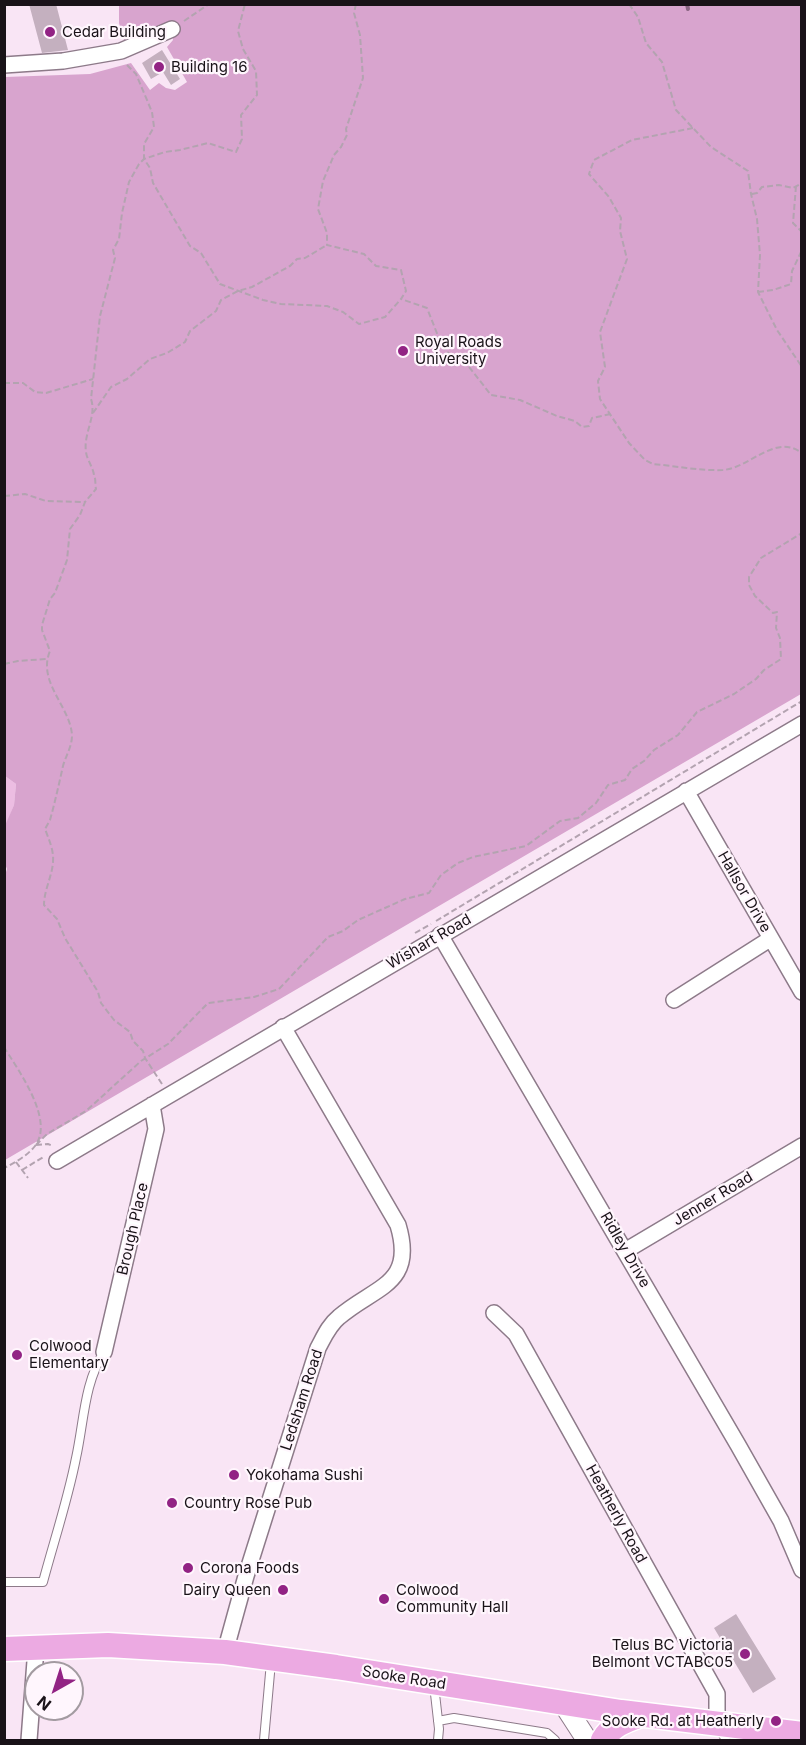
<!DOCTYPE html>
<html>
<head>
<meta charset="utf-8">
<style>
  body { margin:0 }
  #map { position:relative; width:806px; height:1745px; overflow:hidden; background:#f9e5f5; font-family:Inter,sans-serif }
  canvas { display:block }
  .frame { position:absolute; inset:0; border:6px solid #191218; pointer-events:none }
  .north { position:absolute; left:24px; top:1661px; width:60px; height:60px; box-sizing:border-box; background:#fff6fd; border:2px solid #a39ba1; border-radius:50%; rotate:219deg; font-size:16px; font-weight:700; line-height:24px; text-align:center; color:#191218 }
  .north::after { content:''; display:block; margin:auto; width:21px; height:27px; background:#922384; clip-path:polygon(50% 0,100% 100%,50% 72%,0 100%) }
</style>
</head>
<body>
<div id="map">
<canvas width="806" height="1745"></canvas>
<div class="frame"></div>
<div class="north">N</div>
</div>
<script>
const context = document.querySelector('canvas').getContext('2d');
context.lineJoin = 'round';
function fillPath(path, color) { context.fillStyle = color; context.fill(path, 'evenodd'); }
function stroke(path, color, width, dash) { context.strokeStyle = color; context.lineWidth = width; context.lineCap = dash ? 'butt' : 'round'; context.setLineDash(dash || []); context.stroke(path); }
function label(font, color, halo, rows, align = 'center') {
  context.font = font + ' Inter,sans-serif'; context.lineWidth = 4.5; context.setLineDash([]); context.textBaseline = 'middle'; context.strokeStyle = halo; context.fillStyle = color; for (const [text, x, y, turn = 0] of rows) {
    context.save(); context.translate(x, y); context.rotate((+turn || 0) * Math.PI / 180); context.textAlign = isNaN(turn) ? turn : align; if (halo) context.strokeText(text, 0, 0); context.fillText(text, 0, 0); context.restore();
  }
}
const green = new Path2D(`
  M5,776L16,784L14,805L5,828Z`);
const forest = new Path2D(`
  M119,5H801V694L5,1160L4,878L7,869L5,864L4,828L14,805L16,784L5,776V77L90,74L131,63L150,90L159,83L166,88L175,90L187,82L167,47L173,40L172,29L125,44L119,23Z`);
const stream = new Path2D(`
  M687,4L688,9`);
const building = new Path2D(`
  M29,4H56L68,50L42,53Z
  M162,50L180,79L171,85L163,72L151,79L142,63Z
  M736,1614L776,1679L753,1693L714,1628Z`);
const path = new Path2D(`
  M356,4L354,13L360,35L363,78L346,129L347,135L341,147L334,155L323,181L318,209L327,233V245L364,254L376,266L401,270L406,291L401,299L427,308L442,346L452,357L466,363L491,395L520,400L557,416L575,421L582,427L589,426L592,418L611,414
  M629,4L638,17L646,43L662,62L676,110L711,147L748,171L751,194L757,219L760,255L758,292L777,330L802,367
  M184,21L209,4
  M127,65L136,74L152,112L154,127L144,144V159L150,168L153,183L190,246L201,253L220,284L263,300L281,304L327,306L343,312L359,324L385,317L401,299
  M693,128L632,140L594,160L589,174L609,197L621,218L620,231L627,259L600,332L605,367L598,381L600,399L629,443L645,460L653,464C675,466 701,471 723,470C750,468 775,433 802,453
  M796,186L793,223L802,232
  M752,194L757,193L762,187L779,185L793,188L802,183
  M758,292L773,290L791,284L792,271L802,250
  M4,383H23L35,392L46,393L93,379
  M93,413L111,387L127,379L150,359L167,353L185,342L190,331L216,311L221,300L238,291L252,287L290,266L297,259L305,258L327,245
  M4,496L25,494L46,501L85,502
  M4,664L18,661L46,659
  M436,921L802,701
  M415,933L431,924
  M4,1047C18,1070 55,1120 35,1146C28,1155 15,1163 4,1168
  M162,1084L145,1058L143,1051L133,1041L130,1032L114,1020L101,1003L98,992L65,938L57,919L44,905C44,890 52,877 53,862C54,850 49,840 45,829L50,820C55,802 59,784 63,766C66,755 72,747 72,735C70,706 37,682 50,651L42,630V625L50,599L55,593L67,560L70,529L80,515L85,502L96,489C95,485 96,479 94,475C93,467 87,460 86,452C83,434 97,416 91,399L100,316L115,258L113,250L119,239L122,213L129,182L139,164L144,159L165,152L180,150L208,143L236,152L242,139L241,115L257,95L256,71L243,49L238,31L245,4
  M36,1145L47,1134L86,1111L141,1061L168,1044L208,1003L254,997L279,989L328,937L343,931L358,920L405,899L429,893L441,875L458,863L473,857L526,846L560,821L578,818L596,803L608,785L625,780L632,769L644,761L654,750L678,735L697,712L734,694L756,679L764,670L781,659L780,638L776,628L777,612L773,613L755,596L749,585V577L761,558L802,533
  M36,1145L48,1144L53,1146
  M16,1162L28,1178
  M22,1170L45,1156`);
const service = new Path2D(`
  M4,1582H43C54,1541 68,1499 76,1458C84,1422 84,1383 104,1352
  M434,1685L439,1729L438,1740
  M438,1721L454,1718L547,1733L555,1740
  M719,1728L726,1740
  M264,1740L271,1662`);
const minor = new Path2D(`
  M4,65L63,61L121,51L172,29
  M686,791L802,992
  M440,935L738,1445L781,1521L802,1570
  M674,1000L770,939
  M57,1161L802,724
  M625,1251L802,1146
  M494,1313L516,1334L717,1694V1724
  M104,1352L156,1129L152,1105
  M225,1652L246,1576L318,1348C324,1337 329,1325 339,1317C375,1286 416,1285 398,1225L283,1027
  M29,1740L36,1648`);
const tertiary = new Path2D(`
  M563,1703L587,1740`);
const primary = new Path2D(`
  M4,1649L108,1645L225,1652L336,1667L621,1712L802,1734
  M603,1740C612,1725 624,1721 641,1715`);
const markers = [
  [50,32,6,"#922384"],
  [159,67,6,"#922384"],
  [403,351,6,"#922384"],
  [17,1355,6,"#922384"],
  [234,1475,6,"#922384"],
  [172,1503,6,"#922384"],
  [188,1568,6,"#922384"],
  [283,1590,6,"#922384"],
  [384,1599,6,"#922384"],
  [745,1654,6,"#922384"],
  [776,1721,6,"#922384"]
];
const poiNames = [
  ["Cedar Building",62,32],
  ["Building 16",171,67],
  ["Royal Roads",415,342],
  ["University",415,359],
  ["Colwood",29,1346],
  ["Elementary",29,1363],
  ["Yokohama Sushi",246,1475],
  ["Country Rose Pub",184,1503],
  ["Corona Foods",200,1568],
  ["Dairy Queen",271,1590,"right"],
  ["Colwood",396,1590],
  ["Community Hall",396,1607],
  ["Telus BC Victoria",733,1645,"right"],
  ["Belmont VCTABC05",733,1662,"right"],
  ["Sooke Rd. at Heatherly",764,1721,"right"]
];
const streetNames = [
  ["Hallsor Drive",744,892,60],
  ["Wishart Road",429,942,-30],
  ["Jenner Road",713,1199,-31],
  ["Brough Place",133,1229,-77],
  ["Ridley Drive",625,1250,60],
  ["Ledsham Road",302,1400,-72],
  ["Heatherly Road",616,1514,61],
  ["Sooke Road",404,1678,9]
];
fillPath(green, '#ecbde2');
fillPath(forest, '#d8a4ce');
stroke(stream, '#8b6684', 4);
fillPath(building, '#c4b0bf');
stroke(service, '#8d7a89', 10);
stroke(minor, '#8d7a89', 18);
stroke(tertiary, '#8d7a89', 22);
stroke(primary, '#fff', 27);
stroke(path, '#b3a3b0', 2, [6, 3]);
stroke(service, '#fff', 8);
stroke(minor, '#fff', 15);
stroke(tertiary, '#fff', 20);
stroke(primary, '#ecaae2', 24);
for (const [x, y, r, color] of markers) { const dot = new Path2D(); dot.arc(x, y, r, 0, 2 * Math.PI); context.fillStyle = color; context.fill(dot); stroke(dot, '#fff6fd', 2); }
label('15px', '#191218', '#fff6fd', poiNames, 'left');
label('15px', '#191218', '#fff6fd', streetNames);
</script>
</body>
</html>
